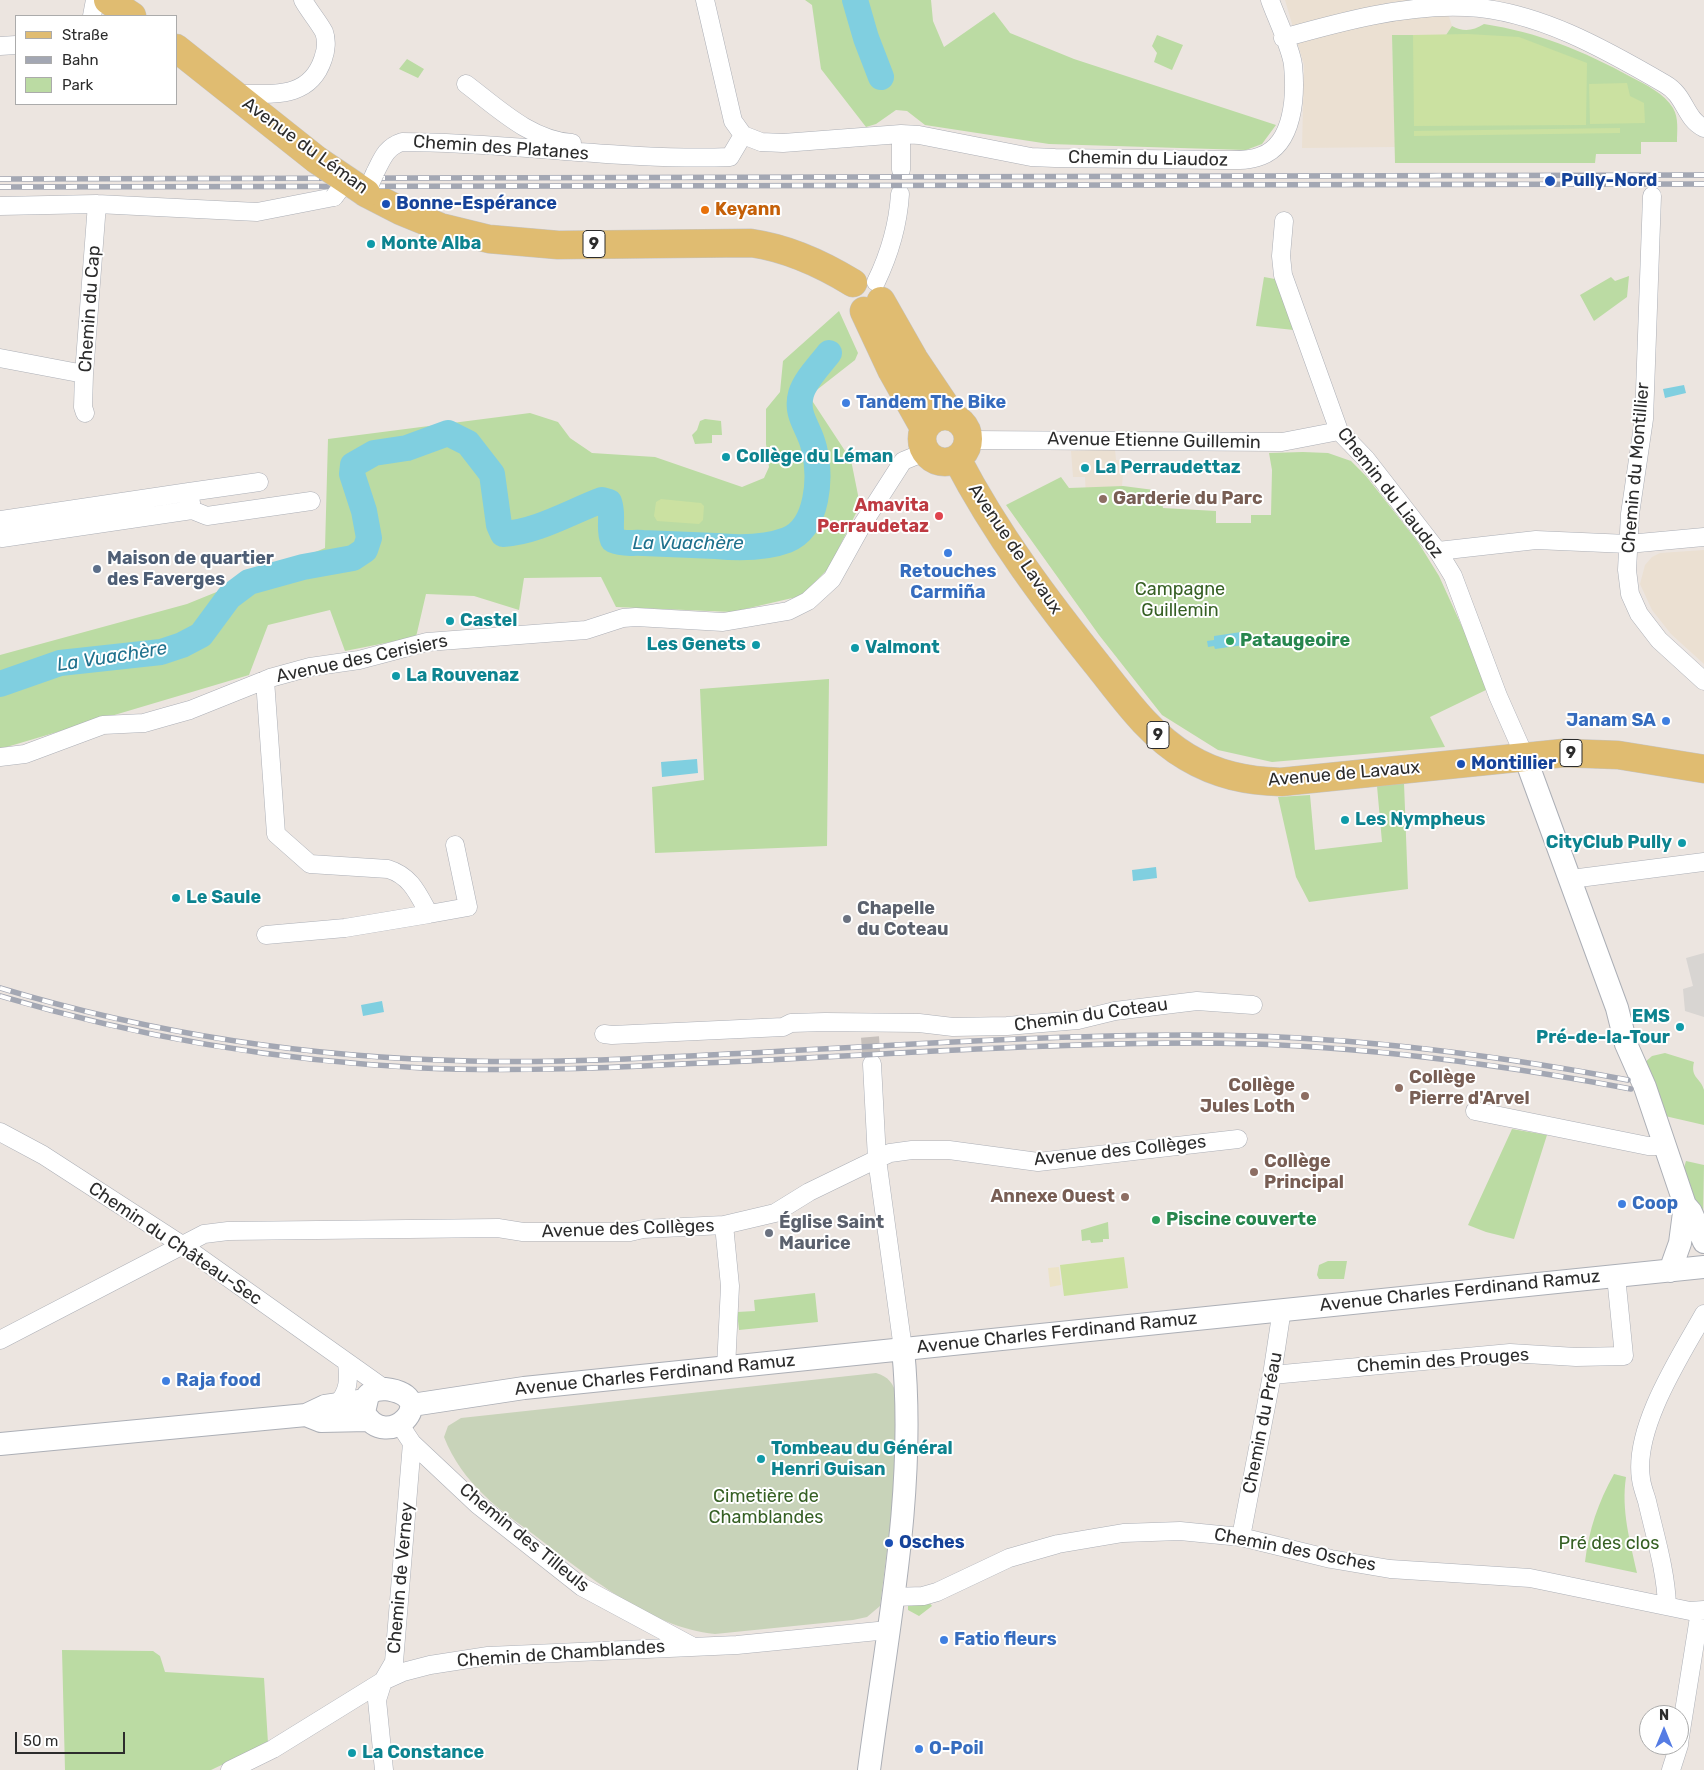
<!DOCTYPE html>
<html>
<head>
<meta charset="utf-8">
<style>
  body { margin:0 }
  #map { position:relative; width:1704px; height:1770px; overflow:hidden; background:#ece5e0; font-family:Rubik,sans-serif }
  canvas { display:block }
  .legend { position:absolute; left:15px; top:15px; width:162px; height:90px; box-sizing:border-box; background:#fff; border:1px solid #ababab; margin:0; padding:6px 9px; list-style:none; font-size:15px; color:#2c2c2c }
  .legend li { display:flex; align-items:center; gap:10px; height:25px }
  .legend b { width:25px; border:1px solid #ababab }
  .north { position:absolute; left:1639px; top:1705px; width:50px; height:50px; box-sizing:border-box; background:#fff; border:1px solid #ababab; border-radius:50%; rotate:0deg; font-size:14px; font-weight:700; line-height:20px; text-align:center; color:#2c2c2c }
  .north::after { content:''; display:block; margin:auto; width:18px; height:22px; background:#557ce4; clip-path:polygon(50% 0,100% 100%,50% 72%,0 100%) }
  .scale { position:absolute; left:15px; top:1732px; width:110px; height:22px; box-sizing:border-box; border:2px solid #2c2c2c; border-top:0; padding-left:6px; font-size:15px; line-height:18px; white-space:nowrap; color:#2c2c2c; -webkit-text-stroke:4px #fff; paint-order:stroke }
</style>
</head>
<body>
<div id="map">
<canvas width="1704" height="1770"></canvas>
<ul class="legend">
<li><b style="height:6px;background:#e0bc71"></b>Straße</li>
<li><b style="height:6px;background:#a3a7b3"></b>Bahn</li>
<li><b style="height:14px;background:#bbdba3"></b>Park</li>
</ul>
<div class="north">N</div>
<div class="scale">50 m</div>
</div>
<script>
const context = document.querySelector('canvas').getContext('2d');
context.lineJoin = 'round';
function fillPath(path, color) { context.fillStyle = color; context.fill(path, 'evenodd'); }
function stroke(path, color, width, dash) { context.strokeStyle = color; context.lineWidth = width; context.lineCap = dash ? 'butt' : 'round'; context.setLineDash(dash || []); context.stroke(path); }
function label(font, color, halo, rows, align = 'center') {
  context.font = font + ' Rubik,sans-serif'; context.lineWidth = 4; context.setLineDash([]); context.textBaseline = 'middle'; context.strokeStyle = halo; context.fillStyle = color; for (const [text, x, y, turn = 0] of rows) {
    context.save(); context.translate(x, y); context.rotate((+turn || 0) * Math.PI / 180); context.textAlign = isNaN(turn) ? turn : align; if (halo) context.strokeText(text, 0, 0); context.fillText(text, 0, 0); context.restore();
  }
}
const education = new Path2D(`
  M1285,0H1450L1448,13L1452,26L1446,35H1392L1395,147L1302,148L1304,65Z
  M1115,449L1116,460H1124L1121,500L1086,499L1085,477H1073L1071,451Z
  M1704,550V664L1671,634L1652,610L1640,584L1645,565L1652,557L1660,553Z`);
const green = new Path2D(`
  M805,0H931L933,21L944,47L994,12L1010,33L1074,59L1276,125L1262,144L1246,150L1049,144L925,125L907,111L896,110L876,124L866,127L821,69L812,5Z
  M1484,24C1537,32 1584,51 1631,77C1646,85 1664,93 1673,108C1679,118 1677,131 1677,142H1641V154H1596L1595,163H1395L1392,35H1446L1452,26C1463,32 1473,31 1484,24Z
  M1157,35L1183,45L1172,70L1154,62L1157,53L1152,46Z
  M407,59L424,69L418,78L399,69Z
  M1629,276L1627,297L1594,321L1580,295L1611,277L1615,281Z
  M1264,277L1275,279L1294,330L1256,326Z
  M839,311L858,353L855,360L809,396L851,460L860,505L829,568L801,596L732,612L616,607L601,577L524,578L519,610L474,596L426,594L416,637L345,651L330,610L268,625L249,675L0,749V655L187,604L325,548L328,439L530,413L558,422L570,438L592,453L655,457L742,487L764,478L769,467L766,444V409L780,392L783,361Z
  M705,419L721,421L722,435H712V443L695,444L692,435L697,430L700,421Z
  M1303,452L1328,453L1351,461L1366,476L1418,542L1439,576L1474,653L1486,690L1430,717L1445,747L1272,762L1218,750L1162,715L1099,635L1006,505L1061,477L1069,488L1123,486L1154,490L1161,498L1163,508L1216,511V523H1251V515H1271L1272,470L1269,453Z
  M829,679L827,846L655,853L652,787L704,780L700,689Z
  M1404,783L1408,889L1309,902L1296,877L1278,797L1310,795L1315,850L1382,842L1377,786Z
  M1665,1053L1694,1062C1690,1078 1701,1078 1704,1090C1704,1100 1704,1115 1704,1125L1665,1116L1643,1064L1652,1056Z
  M1512,1129L1547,1135L1514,1239L1486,1232L1468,1225Z
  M1686,1161L1704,1165L1703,1217L1683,1171Z
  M1108,1222L1109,1239H1103V1242L1091,1243L1090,1240L1082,1241L1081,1230Z
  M1328,1261H1347L1344,1279H1319L1317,1275L1319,1265Z
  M815,1293L818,1322L739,1330L737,1312L755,1311L754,1300Z
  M1614,1474L1626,1477C1621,1510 1630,1541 1637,1573L1585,1562C1589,1529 1598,1503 1614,1474Z
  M929,1602L932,1606L919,1616L908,1610V1606Z
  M62,1650L153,1651L160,1656L165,1672L264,1678L268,1743L211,1770H65Z`);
const sand = new Path2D(`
  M1059,1267L1061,1285L1050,1287L1048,1268Z`);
const cemetery = new Path2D(`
  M876,1373C889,1377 893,1383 897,1396L895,1488L880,1606L867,1617L853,1620L715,1634C650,1628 584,1573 533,1534C517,1522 499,1510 485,1496C467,1479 453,1460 444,1437L448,1426L461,1418Z`);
const pitch = new Path2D(`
  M1468,34L1519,37L1587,63L1586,125L1414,126L1413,35Z
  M1627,83L1630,96L1644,103L1645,123L1590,124L1589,84Z
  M1620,128V133L1414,136V131Z
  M661,499L701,503L704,506L703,520L699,524L657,521L654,516L656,502Z
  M1124,1257L1128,1288L1064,1296L1060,1265Z`);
const plaza = new Path2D(`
  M1704,953V1017L1685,1011L1683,989L1693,986L1686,958Z`);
const water = new Path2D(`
  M1684,385L1686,393L1665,398L1663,389Z
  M1241,632L1242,635L1247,634L1248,641L1243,642L1244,645L1215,649L1214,646L1208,647L1207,641L1214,640V636Z
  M697,759L698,773L662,777L661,762Z
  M1156,867L1157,878L1133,881L1132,870Z
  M382,1001L384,1012L363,1016L361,1005Z`);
const river = new Path2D(`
  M855,0L866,38L881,77
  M0,684L60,663L161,652L182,645L201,635L229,597L249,582L303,567L353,558L365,550L369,538L364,511L352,474L353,465L374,453L407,448L448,433L468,443L492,474L499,525L503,534C537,532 570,512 602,500L609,502C614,515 608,529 613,540C624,545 632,542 643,543C667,544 691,545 716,546C738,548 766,548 787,540C819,527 821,476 814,448C810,428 795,416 801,394C805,380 820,365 829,353`);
const minorTunnel = new Path2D(`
  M870,1037L872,1064`);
const minor = new Path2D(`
  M705,0L733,121L743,135L761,142L783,143L901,134L919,135L1031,157L1055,158L1223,160C1235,160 1249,161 1261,156C1294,144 1296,95 1293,65C1291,48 1276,17 1270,0
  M92,16L95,0
  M1283,38C1340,22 1406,4 1466,7C1536,10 1605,49 1665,84C1686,96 1684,118 1704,128
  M0,46L16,45
  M466,84C498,108 530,140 572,143
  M234,94C270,93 309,101 323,59C326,51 327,40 324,32C318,21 309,11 303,0
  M901,134V170
  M375,173C382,159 386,147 402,142C512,142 620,161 730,157L743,135
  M1652,196L1644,419L1630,514L1627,570L1630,594L1639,614L1659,640L1704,681
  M0,206L97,204L257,212L334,197
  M1284,221L1281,256L1283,275L1339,431L1366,459L1439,553L1453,576L1498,696L1525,757
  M876,282C890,253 898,226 900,194
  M0,358L84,374
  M85,413L83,407L84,374L97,204
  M968,440L1282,442L1339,431
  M191,503L189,492L259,482
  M0,520L189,492
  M0,530L2,538L192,510L207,516L311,501
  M1438,551L1536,540L1628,544L1704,537
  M265,680L276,834L310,864L388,869C411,876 418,894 429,914L468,907L455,845
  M0,757L25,754L103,725L144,723L165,717L190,710L270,678L310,667L359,660L427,642L586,630L623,618L636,617L723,622L788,611L808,601L832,579L862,525L903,461L925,452
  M1571,879L1704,862
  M266,935L345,928L429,914
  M604,1034L612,1035L783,1027L791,1023L825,1022L919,1023L953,1027L1007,1026L1078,1020L1115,1011L1197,1001L1253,1005
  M872,1064L877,1159L903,1349
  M1475,1111L1648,1146H1665
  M0,1132L43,1155L182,1245L385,1389
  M724,1225L730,1286L726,1368
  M0,1340L204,1234L228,1231L498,1228L523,1232H630L643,1229L724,1225L775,1213L809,1192L877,1159L890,1153L912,1150H949L1038,1162L1238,1139
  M1272,1375L1510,1353L1576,1357L1624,1356L1616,1276
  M337,1404C349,1392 349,1379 347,1363
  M400,1425L412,1443L478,1505L582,1587L690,1645
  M1241,1537L1272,1375L1282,1309
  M893,1597L923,1596L937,1592L1009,1558L1058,1544L1123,1533L1180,1531L1241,1537L1331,1559L1390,1569L1530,1578L1690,1611L1704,1610
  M1667,1606C1666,1571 1655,1536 1647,1501C1645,1494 1642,1487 1641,1479C1633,1428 1680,1357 1704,1314
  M1679,1743L1700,1611
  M230,1770L273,1749L383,1681L403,1672L430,1665L488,1656L737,1645L888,1630
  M384,1770L377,1700L383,1681L394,1662L412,1443
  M1671,1770L1679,1745`);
const tertiary = new Path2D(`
  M1525,757L1617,1008L1626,1044L1645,1087L1685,1205L1691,1212L1704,1242
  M1670,1271L1680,1243L1685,1205
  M385,1389C445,1396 386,1455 364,1412L368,1395L375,1390Z
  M412,1405L524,1388L1704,1267
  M306,1415L321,1421L368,1420
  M0,1444L306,1415L325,1406L366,1400
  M869,1770C887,1631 917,1489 903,1349`);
const primary = new Path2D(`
  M108,0L132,16
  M176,48L317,160
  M366,193L401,211L440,227L489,239L558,245L751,243C786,248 822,264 853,283
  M881,301L914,359L953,417
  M864,311L892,371L924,428
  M922 439a23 23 0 1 1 46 0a23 23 0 1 1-46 0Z
  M957,459C996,534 1047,602 1100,668C1126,701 1151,736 1187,757C1217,775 1247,781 1281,782L1564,753L1618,755L1704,769`);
const rail = new Path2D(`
  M0,179L1704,175
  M0,187L1704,184
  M0,988C153,1034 311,1058 470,1061C550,1063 630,1059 709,1055C871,1047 1033,1035 1194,1035C1340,1035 1485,1053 1628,1080
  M0,996C137,1037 279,1061 422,1068C515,1072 609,1068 702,1063C867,1056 1032,1043 1197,1043C1343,1043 1488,1062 1631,1089`);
const minorBridge = new Path2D(`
  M366,193L375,173
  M334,197L346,181`);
const primaryBridge = new Path2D(`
  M317,160L366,193`);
const markers = [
  [1550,181,6,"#1a4fb4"],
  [386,204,5,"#1a4fb4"],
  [705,210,5,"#e8710a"],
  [371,244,5,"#0f9aa8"],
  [846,403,5,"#3f7fe0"],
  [726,457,5,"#0f9aa8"],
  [1085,468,5,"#0f9aa8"],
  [1103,499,5,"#8d6e63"],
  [939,516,5,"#e0444e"],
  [948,553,5,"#3f7fe0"],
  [97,569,5,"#5c6f8a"],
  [450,621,5,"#0f9aa8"],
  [1230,641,5,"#2e9e5b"],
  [756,645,5,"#0f9aa8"],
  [855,648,5,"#0f9aa8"],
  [396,676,5,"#0f9aa8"],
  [1666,721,5,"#3f7fe0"],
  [1461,764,5,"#1a4fb4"],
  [1345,820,5,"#0f9aa8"],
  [1682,843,5,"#0f9aa8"],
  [176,898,5,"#0f9aa8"],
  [847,919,5,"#6b7280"],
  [1680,1027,5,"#0f9aa8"],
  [1399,1088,5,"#8d6e63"],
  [1305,1096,5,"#8d6e63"],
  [1254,1172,5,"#8d6e63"],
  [1125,1197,5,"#8d6e63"],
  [1622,1204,5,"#3f7fe0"],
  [1156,1220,5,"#2e9e5b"],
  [769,1233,5,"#6b7280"],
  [166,1381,5,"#3f7fe0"],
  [761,1459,5,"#0f9aa8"],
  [889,1543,5,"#1a4fb4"],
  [944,1640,5,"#3f7fe0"],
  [919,1749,5,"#3f7fe0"],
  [352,1753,5,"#0f9aa8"]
];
const shields = [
  [594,244,22],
  [1158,735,22],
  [1571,753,22]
];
const shieldNames = [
  ["9",594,244],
  ["9",1158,735],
  ["9",1571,753]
];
const streetNames = [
  ["Avenue du Léman",305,146,36],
  ["Chemin des Platanes",501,148,4],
  ["Chemin du Liaudoz",1148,159,1],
  ["Chemin du Cap",90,309,-86],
  ["Avenue Etienne Guillemin",1154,441,1],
  ["Chemin du Montillier",1636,468,-85],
  ["Chemin du Liaudoz",1390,493,52],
  ["Avenue de Lavaux",1015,549,56],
  ["Avenue des Cerisiers",362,659,-12],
  ["Avenue de Lavaux",1344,774,-5],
  ["Chemin du Coteau",1091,1015,-8],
  ["Avenue des Collèges",1120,1151,-6],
  ["Avenue des Collèges",628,1229,-2],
  ["Chemin du Château-Sec",175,1244,34],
  ["Avenue Charles Ferdinand Ramuz",1460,1291,-6],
  ["Avenue Charles Ferdinand Ramuz",1057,1333,-6],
  ["Chemin des Prouges",1443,1361,-4],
  ["Avenue Charles Ferdinand Ramuz",655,1375,-6],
  ["Chemin du Préau",1263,1423,-79],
  ["Chemin des Tilleuls",524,1538,39],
  ["Chemin des Osches",1295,1550,11],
  ["Chemin de Verney",401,1578,-85],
  ["Chemin de Chamblandes",561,1654,-4]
];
const transitNames = [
  ["Pully-Nord",1561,181],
  ["Bonne-Espérance",396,204],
  ["Montillier",1471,764],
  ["Osches",899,1543]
];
const foodNames = [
  ["Keyann",715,210]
];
const cultureNames = [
  ["Monte Alba",381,244],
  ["Collège du Léman",736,457],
  ["La Perraudettaz",1095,468],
  ["Castel",460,621],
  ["Les Genets",746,645,"right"],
  ["Valmont",865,648],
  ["La Rouvenaz",406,676],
  ["Les Nympheus",1355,820],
  ["CityClub Pully",1672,843,"right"],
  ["Le Saule",186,898],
  ["EMS",1670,1017,"right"],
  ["Pré-de-la-Tour",1670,1038,"right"],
  ["Tombeau du Général",771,1449],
  ["Henri Guisan",771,1470],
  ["La Constance",362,1753]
];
const shopNames = [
  ["Tandem The Bike",856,403],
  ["Retouches",948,572,"center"],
  ["Carmiña",948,593,"center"],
  ["Janam SA",1656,721,"right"],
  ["Coop",1632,1204],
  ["Raja food",176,1381],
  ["Fatio fleurs",954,1640],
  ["O-Poil",929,1749]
];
const educationNames = [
  ["Garderie du Parc",1113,499],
  ["Collège",1409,1078],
  ["Pierre d'Arvel",1409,1099],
  ["Collège",1295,1086,"right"],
  ["Jules Loth",1295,1107,"right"],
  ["Collège",1264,1162],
  ["Principal",1264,1183],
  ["Annexe Ouest",1115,1197,"right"]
];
const healthNames = [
  ["Amavita",929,506],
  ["Perraudetaz",929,527]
];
const serviceNames = [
  ["Maison de quartier",107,559],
  ["des Faverges",107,580]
];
const parkNames = [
  ["Campagne",1180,590],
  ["Guillemin",1180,611],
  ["Cimetière de",766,1497],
  ["Chamblandes",766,1518],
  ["Pré des clos",1609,1544]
];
const leisureNames = [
  ["Pataugeoire",1240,641],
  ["Piscine couverte",1166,1220]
];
const worshipNames = [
  ["Chapelle",857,909],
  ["du Coteau",857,930],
  ["Église Saint",779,1223],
  ["Maurice",779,1244]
];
const waterNames = [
  ["La Vuachère",688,544],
  ["La Vuachère",112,657,-9]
];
fillPath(education, '#ebe0d2');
fillPath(green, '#bbdba3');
fillPath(sand, '#ece3c7');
fillPath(cemetery, '#c8d3b9');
fillPath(pitch, '#cbe1a1');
fillPath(plaza, '#d8d5d2');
fillPath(water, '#80cfe0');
stroke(river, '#80cfe0', 26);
stroke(minorTunnel, '#c6c0bc', 18, [18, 9]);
stroke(minor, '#acafb6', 19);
stroke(tertiary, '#acafb6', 24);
stroke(primary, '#c4c4c4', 29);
stroke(minor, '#fff', 18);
stroke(tertiary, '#fff', 22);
stroke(primary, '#e0bc71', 28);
stroke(rail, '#a3a7b3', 5.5);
stroke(rail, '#fff', 4, [11]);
stroke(minorBridge, '#acafb6', 19, []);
stroke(primaryBridge, '#c4c4c4', 29, []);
stroke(minorBridge, '#fff', 18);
stroke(primaryBridge, '#e0bc71', 28);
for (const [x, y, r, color] of markers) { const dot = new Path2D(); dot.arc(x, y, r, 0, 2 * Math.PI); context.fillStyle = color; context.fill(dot); stroke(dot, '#fff', 2); }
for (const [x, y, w] of shields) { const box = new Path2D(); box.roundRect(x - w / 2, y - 13.5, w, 27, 4); context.fillStyle = '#fff'; context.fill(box); stroke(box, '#2c2c2c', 1); }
label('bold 16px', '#2c2c2c', null, shieldNames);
label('18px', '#2c2c2c', '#fff', streetNames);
label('bold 18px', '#164399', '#fff', transitNames, 'left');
label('bold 18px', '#c56008', '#fff', foodNames, 'left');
label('bold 18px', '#0d838f', '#fff', cultureNames, 'left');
label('bold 18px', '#366cbe', '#fff', shopNames, 'left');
label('bold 18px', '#785e54', '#fff', educationNames, 'left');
label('bold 18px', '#be3a42', '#fff', healthNames, 'right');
label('bold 18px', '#4e5e75', '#fff', serviceNames, 'left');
label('18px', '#366024', '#fff', parkNames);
label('bold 18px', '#27864d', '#fff', leisureNames, 'left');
label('bold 18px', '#5b616d', '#fff', worshipNames, 'left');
label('italic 19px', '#1f718d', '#fff', waterNames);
</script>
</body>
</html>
